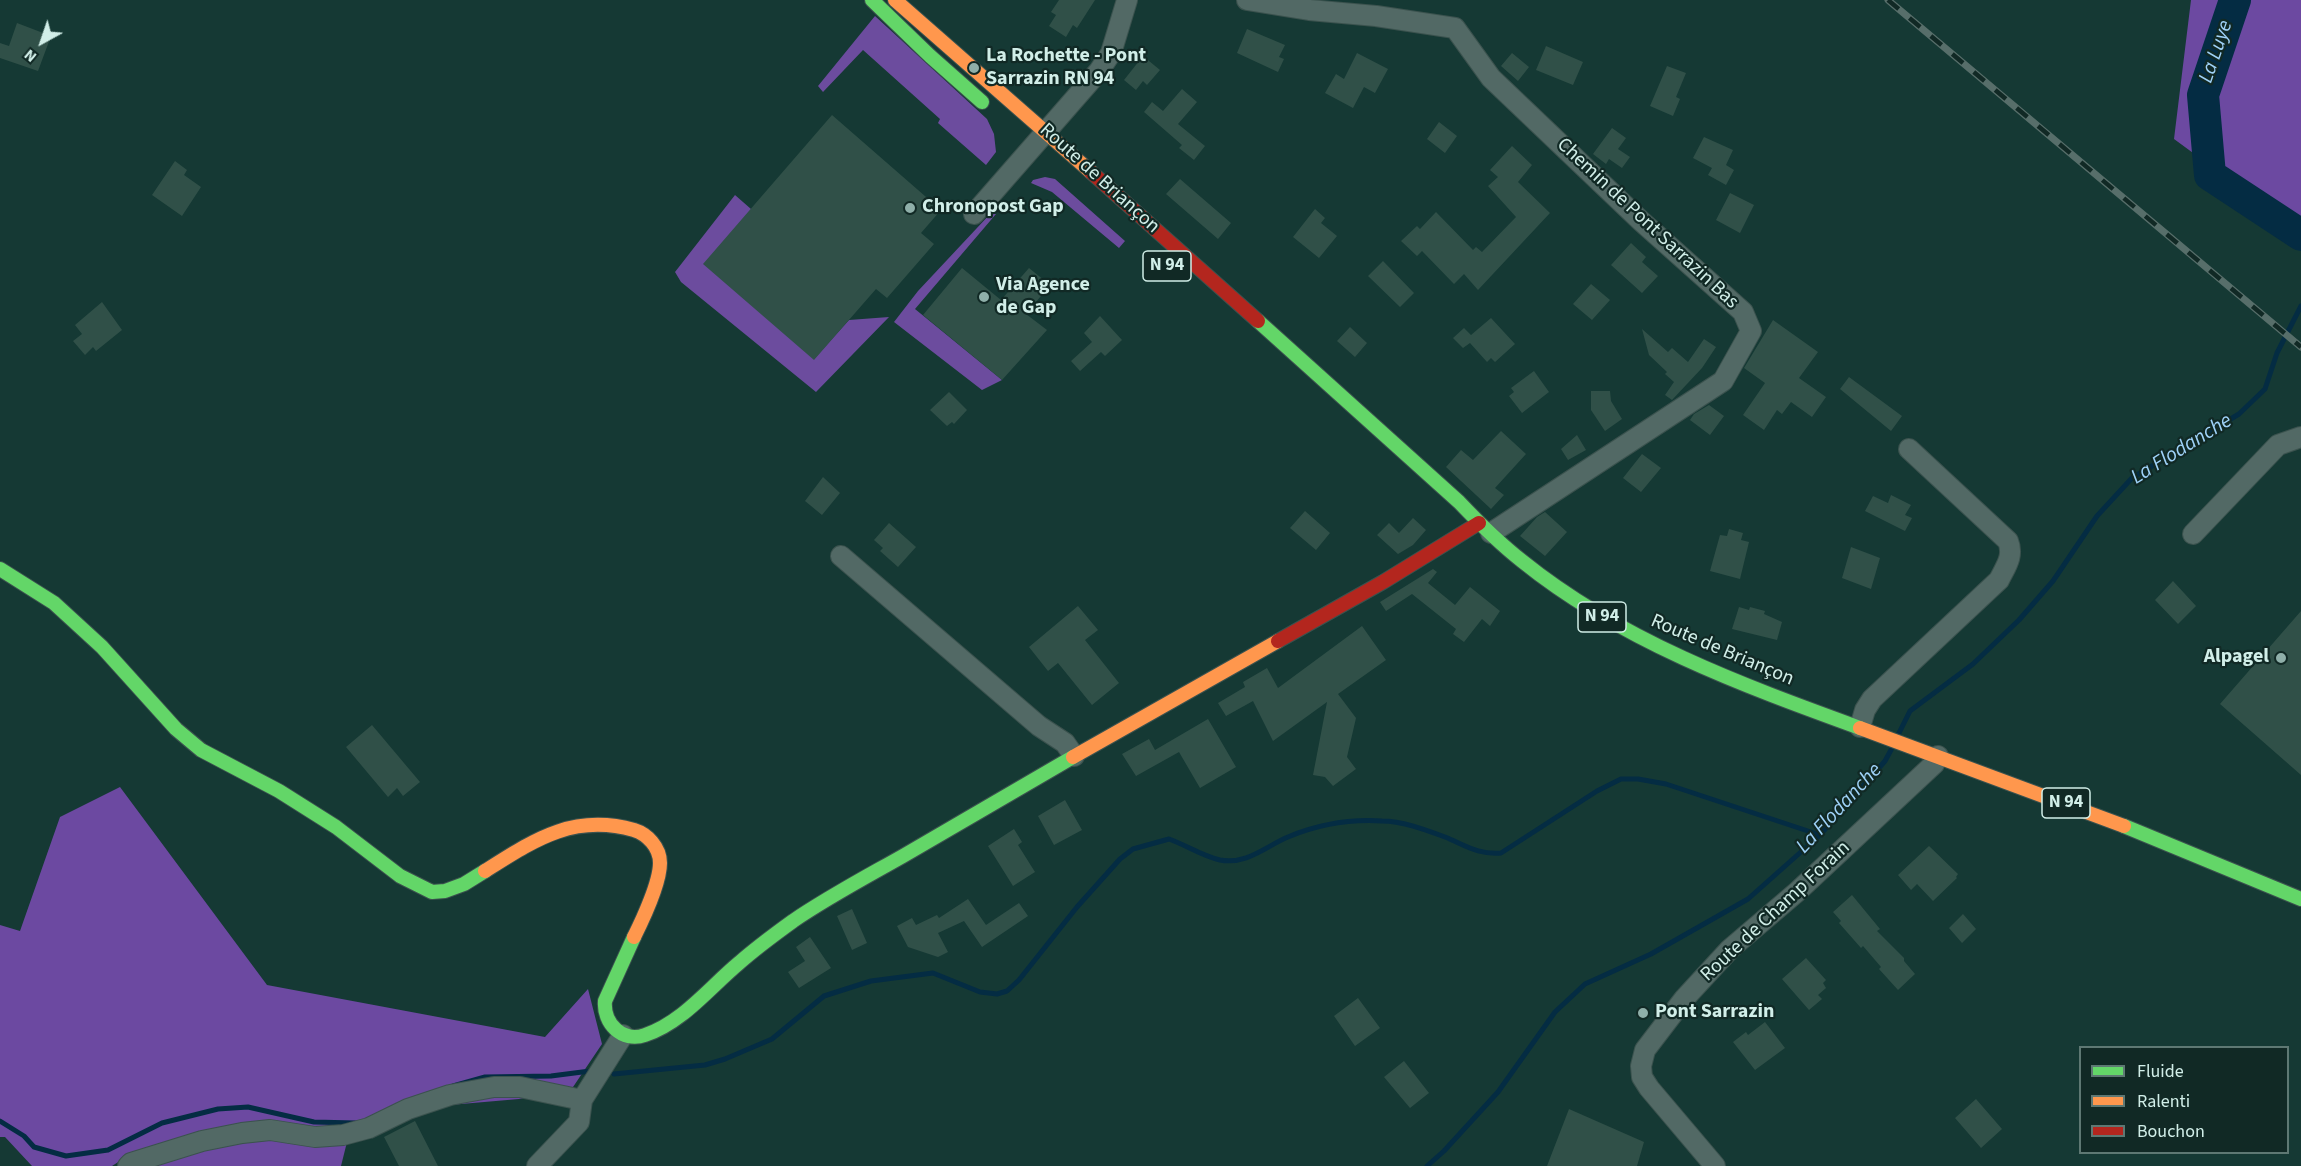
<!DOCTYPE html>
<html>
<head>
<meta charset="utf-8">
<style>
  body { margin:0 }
  #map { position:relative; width:2301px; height:1166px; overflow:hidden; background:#153934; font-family:"Source Sans 3",sans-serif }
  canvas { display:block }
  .legend { position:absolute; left:2079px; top:1046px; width:210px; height:108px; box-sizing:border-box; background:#112925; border:2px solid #5e7873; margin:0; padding:8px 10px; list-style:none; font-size:18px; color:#d1eee8 }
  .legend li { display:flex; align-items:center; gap:12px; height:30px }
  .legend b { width:30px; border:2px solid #5e7873 }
  .north { position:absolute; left:12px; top:12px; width:60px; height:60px; -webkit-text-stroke:4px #112925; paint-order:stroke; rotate:220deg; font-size:16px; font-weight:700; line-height:24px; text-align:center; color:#d1eee8 }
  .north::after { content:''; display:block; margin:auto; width:21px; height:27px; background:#d1eee8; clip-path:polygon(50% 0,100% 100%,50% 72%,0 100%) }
</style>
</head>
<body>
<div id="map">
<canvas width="2301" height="1166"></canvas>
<ul class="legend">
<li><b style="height:8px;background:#63d668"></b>Fluide</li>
<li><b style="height:8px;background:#ff974d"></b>Ralenti</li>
<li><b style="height:8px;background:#b3261e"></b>Bouchon</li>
</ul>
<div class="north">N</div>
</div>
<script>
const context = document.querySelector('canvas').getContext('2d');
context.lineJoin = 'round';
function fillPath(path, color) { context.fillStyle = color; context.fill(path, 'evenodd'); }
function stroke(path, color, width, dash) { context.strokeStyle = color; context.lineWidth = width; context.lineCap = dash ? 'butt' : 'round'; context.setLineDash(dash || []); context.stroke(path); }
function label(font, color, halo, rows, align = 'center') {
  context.font = font + ' "Source Sans 3",sans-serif'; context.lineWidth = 4.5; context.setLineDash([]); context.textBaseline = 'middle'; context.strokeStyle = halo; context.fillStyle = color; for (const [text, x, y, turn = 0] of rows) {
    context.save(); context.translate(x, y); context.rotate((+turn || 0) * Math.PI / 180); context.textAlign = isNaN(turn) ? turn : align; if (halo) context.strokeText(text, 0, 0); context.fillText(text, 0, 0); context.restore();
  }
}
const green = new Path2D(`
  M875,16L987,119L994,134L996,152L986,165L938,123L940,119L863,50L823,92L818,86Z
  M1045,177L1055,179L1125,241L1119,248L1052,192L1031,183L1033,180Z
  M735,195L751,209L814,359L849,320L889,317L816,392L681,282L675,272Z
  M991,213L996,214L915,309L1002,380L982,390L894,322L918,291Z`);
const forest = new Path2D(`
  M2191,0H2301V232L2174,139Z
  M120,787L267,985L545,1037L588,989L602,1044L573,1087L519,1099L438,1106L347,1142L341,1166H133L126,1157L112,1166H32L5,1137H0V925L20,931L60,817Z`);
const stream = new Path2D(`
  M1899,733L1910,711L1973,664L2019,620L2053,581L2097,516L2132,478L2239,414L2265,389L2277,353L2301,306
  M614,1074L705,1065L725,1059L772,1039L824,996L871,981L933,973L980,992L997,994L1007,991L1019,980L1077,907L1120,859L1133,849L1169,839C1186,845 1202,856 1220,860C1247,865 1266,846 1288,837C1319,824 1349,819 1382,821C1403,821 1426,830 1445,837C1465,845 1478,855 1501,853L1597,791L1621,779H1638L1666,784L1820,835
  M453,1086L485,1077L551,1076L590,1071
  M0,1121L24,1136L34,1147L66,1156L108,1150L162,1123L218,1109L248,1107L314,1122L355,1123
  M1427,1166L1444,1151L1498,1092L1555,1012L1585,984L1651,954L1748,899L1820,835L1885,761L1891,750`);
const river = new Path2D(`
  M2235,0L2203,95L2210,175L2301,235`);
const building = new Path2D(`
  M1059,0H1095L1077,28L1073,25L1066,37L1049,26L1056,15L1051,12Z
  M17,23L51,36L38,71L0,58V43L9,46Z
  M1247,29L1285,45L1279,57L1284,59L1278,72L1237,53Z
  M1546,46L1583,62L1573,85L1536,70Z
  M1357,53L1388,69L1375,93L1364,87L1353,108L1325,93L1336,74L1344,79Z
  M1512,53L1529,67L1518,81L1501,66Z
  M1143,56L1160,70L1147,85L1143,81L1136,90L1124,80Z
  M1667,66L1686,73L1676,97L1680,99L1673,116L1650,106Z
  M1182,89L1197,102L1178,124L1205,146L1194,160L1179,148L1182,145L1144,112L1152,102L1163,111Z
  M832,115L941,210L921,233L934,244L887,298L876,289L814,360L703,264Z
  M1439,122L1457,136L1445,153L1427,139Z
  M1612,128L1626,138L1618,149L1630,157L1622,168L1609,159L1606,164L1593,154Z
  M1704,137L1733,150L1726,165L1734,170L1726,185L1708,175L1712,168L1693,158Z
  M1512,146L1532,165L1518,182L1550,213L1478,290L1464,274L1454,284L1422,251L1417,256L1401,241L1417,226L1420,229L1436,212L1473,250L1476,247L1482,252L1516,217L1488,186L1498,177L1490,170Z
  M175,161L187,170L184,175L201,187L182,216L152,195Z
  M1180,179L1231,223L1218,239L1166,194Z
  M1730,193L1754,205L1740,233L1716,220Z
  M1315,209L1325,218L1321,223L1337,236L1319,258L1293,237Z
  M1631,243L1646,257L1642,262L1658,276L1642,293L1611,265Z
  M1383,261L1414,293L1400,307L1368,276Z
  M962,268L1001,300L1029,268L1050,285L1026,314L1047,330L1002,380L923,315Z
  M1591,284L1610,300L1592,320L1573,304Z
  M102,302L122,330L96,351L93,347L85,355L73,341L82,334L75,325Z
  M1100,316L1122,340L1105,356L1101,352L1080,371L1071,361L1092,342L1084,333Z
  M1491,318L1515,344L1495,362L1491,358L1487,362L1470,343L1463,348L1453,338L1464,328L1471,335Z
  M1773,320L1818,352L1799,378L1826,397L1812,417L1791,402L1782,414L1777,410L1764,430L1743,415L1765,383L1744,368Z
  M1350,327L1367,343L1355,357L1337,341Z
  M1642,329L1668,352L1672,348L1688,362L1704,339L1716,347L1702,368L1672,400L1665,395L1674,382L1665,374L1667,372L1649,355Z
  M1534,371L1549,392L1522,413L1509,396L1514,392L1511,388Z
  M1849,377L1902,416L1891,431L1840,389Z
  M1591,391H1610L1611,401L1622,419L1605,431L1591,410Z
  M949,392L967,410L954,424L952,422L947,426L930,410Z
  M1709,405L1724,416L1710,435L1690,420L1694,414Z
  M1501,431L1526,454L1495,488L1504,495L1491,509L1446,467L1461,450L1473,460Z
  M1577,435L1586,450L1568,460L1561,449Z
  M1642,454L1661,468L1641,492L1623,478Z
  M823,477L840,493L822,515L805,501Z
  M1891,495L1911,505L1905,515L1912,518L1905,531L1865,511L1873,496L1888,503Z
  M1305,511L1330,533L1316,550L1290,528Z
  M1545,512L1567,532L1545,556L1520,536L1537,517Z
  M1413,518L1426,530L1413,545L1398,554L1377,535L1389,523L1399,533Z
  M889,523L916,547L898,567L880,551L883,548L874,540Z
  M1729,529L1743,533L1741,540L1749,542L1740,579L1710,571L1720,535L1727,536Z
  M1851,547L1880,558L1871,589L1842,578Z
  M1433,569L1437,572L1428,583L1455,605L1470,587L1500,611L1490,626L1482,619L1464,642L1453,634L1456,629L1412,594L1386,611L1380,602Z
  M2173,581L2196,606L2178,624L2155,600Z
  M1078,606L1098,630L1085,640L1119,683L1092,705L1058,663L1048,671L1029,647Z
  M1739,607L1749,610L1750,607L1765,611L1764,614L1782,622L1777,640L1732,629Z
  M2301,611V775L2220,704Z
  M1362,626L1386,660L1338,694L1356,718L1347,757L1356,769L1333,786L1325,777L1313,775L1327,702L1273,741L1253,701L1226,716L1218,703L1245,687L1243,682L1267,668L1278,688Z
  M1208,719L1236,767L1200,788L1179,752L1136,776L1122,754L1149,739L1155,750Z
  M372,725L420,782L403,796L397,788L388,797L346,747Z
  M1065,800L1082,830L1054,845L1038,816Z
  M1014,829L1022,842L1018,845L1035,872L1013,886L988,846Z
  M1929,846L1958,874L1956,877L1957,878L1933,901L1917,884L1911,890L1898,875Z
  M1852,895L1880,929L1877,931L1904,958V961L1915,974L1898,990L1879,969L1881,967L1863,946L1861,948L1839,923L1841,921L1833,912Z
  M968,899L986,925L1019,903L1028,916L982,947L964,921L938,933L948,952L938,957L908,947L897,926L912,918L916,925L937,915L939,918Z
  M852,909L867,943L852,950L837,916Z
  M1963,914L1976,929L1962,943L1949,928Z
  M810,937L831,968L799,988L788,972L805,961L796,947Z
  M1806,958L1826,980L1823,983L1826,988L1818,995L1822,999L1809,1010L1782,979Z
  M1358,998L1380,1028L1355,1046L1334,1016Z
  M1765,1022L1785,1048L1755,1070L1733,1042L1746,1032L1748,1035Z
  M1404,1061L1429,1093L1410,1108L1384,1077Z
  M1976,1099L2002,1129L1981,1148L1955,1118Z
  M1569,1109L1644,1142L1637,1166H1547Z
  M415,1121L438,1166H399L384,1137Z`);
const street = new Path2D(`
  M1247,0L1309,10L1376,16L1455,28L1491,78L1641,221L1743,312L1751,331L1723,381L1491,533
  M974,214L1099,71L1111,53L1127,0
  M2193,534L2278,445L2301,437
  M841,556L1039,726L1065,743L1074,756
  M1860,727L1865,710L1872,699L1999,580C2006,566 2014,556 2008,541L1909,449
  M128,1166L131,1163L202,1141L242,1133L270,1130L315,1137L343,1135L369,1128L408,1109L450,1095L494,1087H520L582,1100
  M537,1166L579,1122L582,1100L623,1035
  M1715,1166L1649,1088L1642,1077L1641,1066L1645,1050L1684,999L1730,949L1798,891L1934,764L1938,756`);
const fast = new Path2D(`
  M872,0L930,56L982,102
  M1258,321L1459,502C1479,523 1499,543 1522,561C1621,641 1742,685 1860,728
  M0,569L54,603L102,647L176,729L201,750L279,791L336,827L400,876L432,892L445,891L464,884L485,871
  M2124,826L2301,899
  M634,937L605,1001C603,1023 622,1043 645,1035C682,1023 710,987 739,963C756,948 775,934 793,921C828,897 866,877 903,856C960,823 1016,790 1073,757`);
const slow = new Path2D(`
  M895,0L1091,172
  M1860,728L2124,826
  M1073,757L1278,641
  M485,871C534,840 573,813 634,830C647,834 660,847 660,863C660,882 643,919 634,937`);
const jam = new Path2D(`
  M1091,172L1258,321
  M1278,641L1383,582L1479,523`);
const rail = new Path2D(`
  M1888,0L2301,347`);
const markers = [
  [974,68,6,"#8fafa9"],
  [910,208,6,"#8fafa9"],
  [984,297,6,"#8fafa9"],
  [2281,658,6,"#8fafa9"],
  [1643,1013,6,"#8fafa9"]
];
const shields = [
  [1167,266,48],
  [1602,617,48],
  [2066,803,48]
];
const shieldNames = [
  ["N 94",1167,266],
  ["N 94",1602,617],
  ["N 94",2066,803]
];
const poiNames = [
  ["La Rochette - Pont",986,57],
  ["Sarrazin RN 94",986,80],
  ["Chronopost Gap",922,208],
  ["Via Agence",996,286],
  ["de Gap",996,309],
  ["Alpagel",2269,658,"right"],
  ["Pont Sarrazin",1655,1013]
];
const streetNames = [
  ["Route de Briançon",1099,179,42],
  ["Chemin de Pont Sarrazin Bas",1647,224,43],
  ["Route de Briançon",1722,651,23],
  ["Route de Champ Forain",1776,912,-43]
];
const waterNames = [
  ["La Luye",2217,52,-71],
  ["La Flodanche",2182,450,-32],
  ["La Flodanche",1840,809,-47]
];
fillPath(green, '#6c4c9e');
fillPath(forest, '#6c49a1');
stroke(stream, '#042c43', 5);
stroke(river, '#042c43', 32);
fillPath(building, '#305048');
stroke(street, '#3b524e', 22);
stroke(fast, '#3b524e', 16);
stroke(slow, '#3b524e', 16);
stroke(jam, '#3b524e', 16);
stroke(street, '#526965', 20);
stroke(fast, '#63d668', 14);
stroke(slow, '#ff974d', 14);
stroke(jam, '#b3261e', 14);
stroke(rail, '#576e6a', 7);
stroke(rail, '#112925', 4.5, [14]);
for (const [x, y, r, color] of markers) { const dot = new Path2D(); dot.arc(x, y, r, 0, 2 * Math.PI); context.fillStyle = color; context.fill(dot); stroke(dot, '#112925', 2); }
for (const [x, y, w] of shields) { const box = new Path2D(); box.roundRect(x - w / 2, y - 15, w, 30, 4.5); context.fillStyle = '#112925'; context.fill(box); stroke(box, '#d1eee8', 1.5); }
label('bold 18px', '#d1eee8', null, shieldNames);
label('bold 20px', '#d1eee8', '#112925', poiNames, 'left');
label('20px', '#d1eee8', '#112925', streetNames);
label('italic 21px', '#9fd2f8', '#112925', waterNames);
</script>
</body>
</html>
